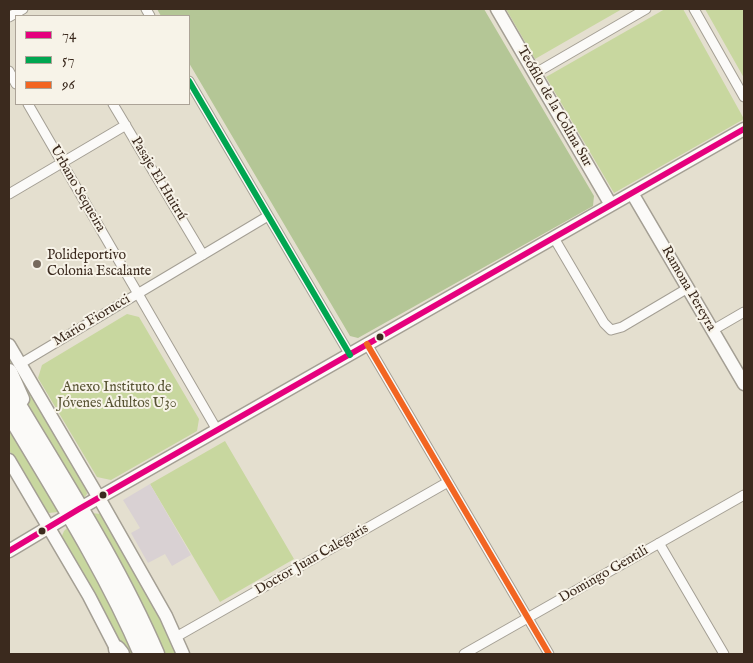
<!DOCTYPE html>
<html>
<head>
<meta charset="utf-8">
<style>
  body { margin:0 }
  #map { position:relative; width:753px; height:663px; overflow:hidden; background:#e4dfcf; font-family:"IM FELL English",serif }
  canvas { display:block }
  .frame { position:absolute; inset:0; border:10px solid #3b2a1e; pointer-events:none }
  .legend { position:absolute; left:15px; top:15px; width:175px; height:90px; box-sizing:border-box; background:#f7f3e8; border:1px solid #aca397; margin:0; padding:6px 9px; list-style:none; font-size:15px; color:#3b2a1e }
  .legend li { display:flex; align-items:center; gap:10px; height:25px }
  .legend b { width:25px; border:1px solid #aca397 }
</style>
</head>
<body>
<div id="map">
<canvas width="753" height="663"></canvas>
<div class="frame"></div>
<ul class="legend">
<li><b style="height:6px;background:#e5007d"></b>74</li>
<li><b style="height:6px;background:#00a651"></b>57</li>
<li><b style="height:6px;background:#f26522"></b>96</li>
</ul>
</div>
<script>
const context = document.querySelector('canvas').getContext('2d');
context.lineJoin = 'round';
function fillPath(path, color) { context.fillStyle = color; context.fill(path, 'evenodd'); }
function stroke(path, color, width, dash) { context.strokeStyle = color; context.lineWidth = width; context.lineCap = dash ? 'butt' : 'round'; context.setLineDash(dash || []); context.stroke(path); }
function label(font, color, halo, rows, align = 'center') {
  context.font = font + ' "IM FELL English",serif'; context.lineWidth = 4; context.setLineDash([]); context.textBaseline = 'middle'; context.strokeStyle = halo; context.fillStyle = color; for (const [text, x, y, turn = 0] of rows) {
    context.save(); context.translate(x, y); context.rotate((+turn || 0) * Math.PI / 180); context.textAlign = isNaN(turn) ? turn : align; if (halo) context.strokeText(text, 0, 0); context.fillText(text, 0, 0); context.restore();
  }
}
const green = new Path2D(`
  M506,9H622L535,59Z
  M665,9H683L744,119L614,193L546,77Z
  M705,9H744V78Z
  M127,314L139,317L199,419L197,431L111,480L97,477L38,378L42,365Z
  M9,357L86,488L87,494L83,499L41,434L18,381L9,364Z
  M9,427L59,511L58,512L49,513L44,510L9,450Z
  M225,441L294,559L220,602L150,484Z
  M91,513L101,514L161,617L178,654H162Z
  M68,527H70L136,654H129L116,635L61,538L64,531Z`);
const forest = new Path2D(`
  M157,9H484L594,196L593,206L358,338L350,336L189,63V16H161Z`);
const building = new Path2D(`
  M150,484L191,555L172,566L165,554L148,563L131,533L140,528L123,500Z`);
const street = new Path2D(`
  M146,9L150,16
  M694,9L744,97
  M9,17L23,9
  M9,71L16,84
  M534,74L646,9
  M189,81L350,355
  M28,104L217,430
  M113,104L203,255
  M9,194L126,125
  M554,238L604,323L611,330L622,327L688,288
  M713,330L744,312
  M367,344L549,654
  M20,364L268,216
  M659,543L724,654
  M176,637L448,482
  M464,654L744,495`);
const secondary = new Path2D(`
  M497,9L611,205
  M632,193L744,384
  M9,345L99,498L166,616L183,654
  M9,460L89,596L119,654
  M9,551L79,509L744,129`);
const highway = new Path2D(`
  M9,372L21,399
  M9,390C60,476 116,561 156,654
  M9,413C56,492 106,570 142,654
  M117,649L121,654`);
const bus1 = new Path2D(`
  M9,551L79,509L744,129`);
const bus2 = new Path2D(`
  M189,81L350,355`);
const bus3 = new Path2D(`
  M367,344L549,654`);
const markers = [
  [37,264,5,"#76695c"],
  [380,337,4.5,"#3b2a1e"],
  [103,495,4.5,"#3b2a1e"],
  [42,531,4.5,"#3b2a1e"]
];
const streetNames = [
  ["Teófilo de la Colina Sur",554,107,60],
  ["Pasaje El Huitrú",158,179,59],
  ["Urbano Sequeira",77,189,60],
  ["Ramona Pereyra",688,289,60],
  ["Mario Fiorucci",92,321,-31],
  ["Doctor Juan Calegaris",312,560,-30],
  ["Domingo Gentili",604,575,-30]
];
const poiNames = [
  ["Polideportivo",47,256],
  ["Colonia Escalante",47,272]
];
const parkNames = [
  ["Anexo Instituto de",117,388],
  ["Jóvenes Adultos U30",117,404]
];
fillPath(green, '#c8d79f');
fillPath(forest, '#b4c696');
fillPath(building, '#d9d1d3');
stroke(street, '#a49f94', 11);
stroke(secondary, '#a49f94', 15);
stroke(highway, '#a49f94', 19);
stroke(street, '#fbfaf8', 9);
stroke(secondary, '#fbfaf8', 12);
stroke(highway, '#fbfaf8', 16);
stroke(bus1, '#e5007d', 6);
stroke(bus2, '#00a651', 6);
stroke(bus3, '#f26522', 6);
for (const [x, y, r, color] of markers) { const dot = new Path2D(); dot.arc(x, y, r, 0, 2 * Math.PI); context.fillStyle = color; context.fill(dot); stroke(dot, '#f7f3e8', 2); }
label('14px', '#3b2a1e', '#f7f3e8', streetNames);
label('14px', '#3b2a1e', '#f7f3e8', poiNames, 'left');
label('14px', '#585434', '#f7f3e8', parkNames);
</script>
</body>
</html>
